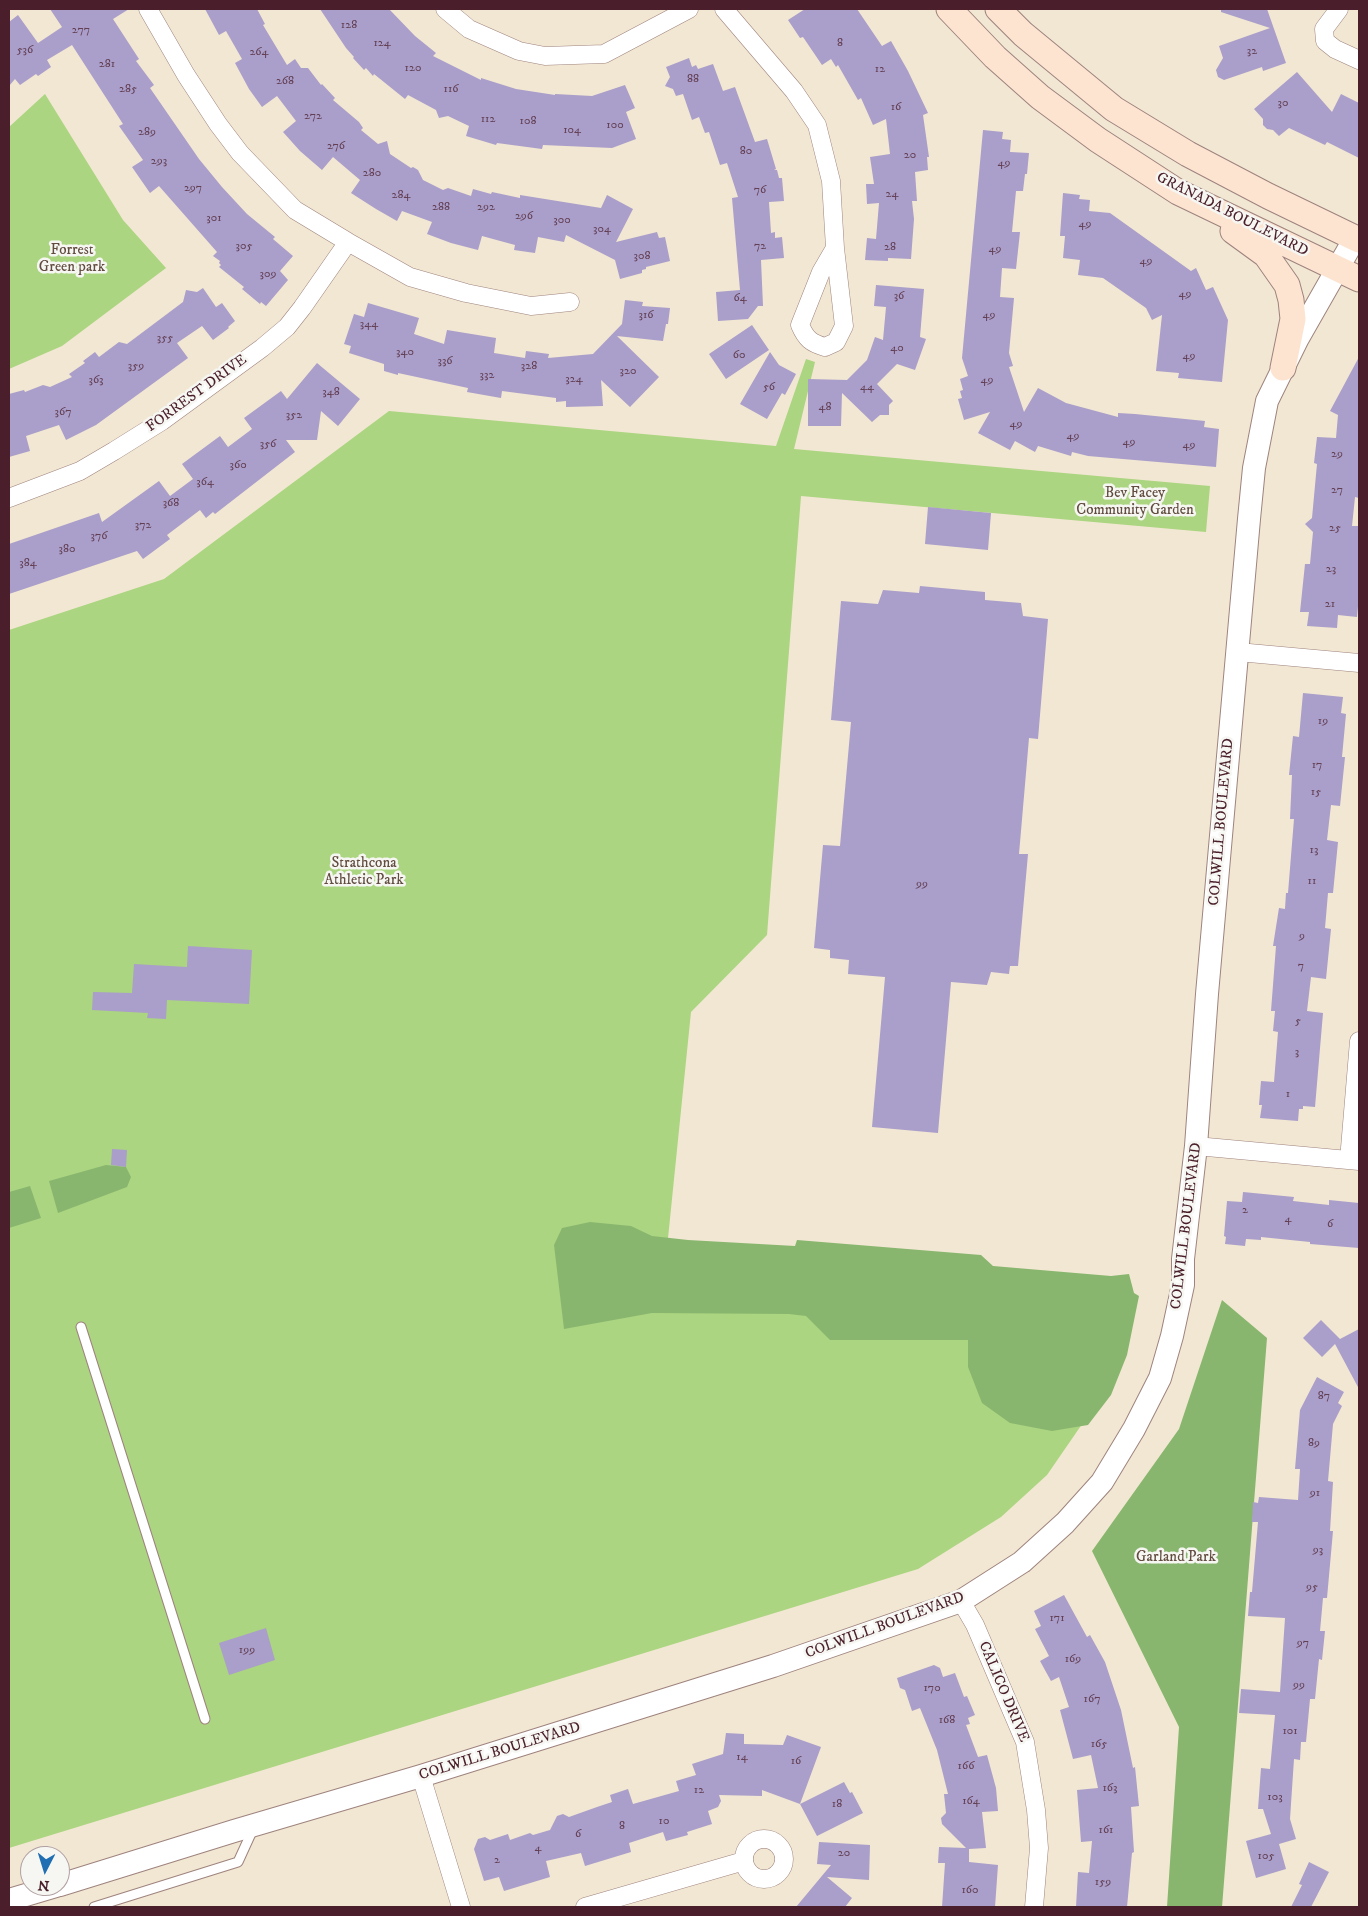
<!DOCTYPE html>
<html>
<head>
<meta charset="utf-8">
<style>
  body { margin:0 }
  #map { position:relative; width:1368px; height:1916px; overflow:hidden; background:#f2e7d2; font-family:"IM FELL DW Pica",serif }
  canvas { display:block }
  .frame { position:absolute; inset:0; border:10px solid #4a1f2b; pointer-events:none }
  .north { position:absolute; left:20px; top:1846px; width:50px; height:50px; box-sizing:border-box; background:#f6f6f2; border:1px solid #b1a0a2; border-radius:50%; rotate:185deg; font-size:14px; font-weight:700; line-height:20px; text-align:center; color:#4a1f2b }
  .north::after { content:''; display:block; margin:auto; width:18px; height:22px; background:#1f6fb2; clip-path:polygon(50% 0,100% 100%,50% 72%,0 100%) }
</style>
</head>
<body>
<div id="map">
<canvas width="1368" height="1916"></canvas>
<div class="frame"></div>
<div class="north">N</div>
</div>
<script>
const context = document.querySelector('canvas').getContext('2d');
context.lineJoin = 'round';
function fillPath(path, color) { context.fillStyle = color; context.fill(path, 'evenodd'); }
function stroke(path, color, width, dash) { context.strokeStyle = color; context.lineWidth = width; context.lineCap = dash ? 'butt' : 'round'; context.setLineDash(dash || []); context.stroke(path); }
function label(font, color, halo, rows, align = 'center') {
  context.font = font + ' "IM FELL DW Pica",serif'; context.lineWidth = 5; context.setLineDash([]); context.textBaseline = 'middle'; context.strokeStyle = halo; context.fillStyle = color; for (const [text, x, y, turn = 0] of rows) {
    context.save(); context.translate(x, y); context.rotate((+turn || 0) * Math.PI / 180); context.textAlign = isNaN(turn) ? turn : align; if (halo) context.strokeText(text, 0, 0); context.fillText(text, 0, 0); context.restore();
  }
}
const green = new Path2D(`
  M45,94L123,220L166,268L62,346L9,369V127Z
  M806,359L815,362L794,449L1210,486L1206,532L801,496L767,935L691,1012L667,1248L1134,1293L1089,1414L1047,1475L1001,1517L918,1569L9,1848V630L164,579L389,411L776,446Z`);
const forest = new Path2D(`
  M106,1165L126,1167L131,1177L127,1187L58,1213L49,1181Z
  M30,1186L41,1218L9,1228V1192Z
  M590,1222L631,1226L652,1236L688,1240L795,1246L797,1240L981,1255L993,1266L1111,1276L1129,1274L1134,1293L1139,1296L1127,1355L1111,1395L1088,1425L1052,1431L1010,1423L982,1403L968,1367V1340H830L806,1316L789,1314L652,1313L564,1329L554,1245L562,1228Z
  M1222,1300L1267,1338L1222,1907H1167L1179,1727L1092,1551L1179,1429Z`);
const building = new Path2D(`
  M50,9H129L113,19L139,59L136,61L154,85L150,88L199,159L222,187L247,214L275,237L273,239L293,256L280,271L288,280L266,306L261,302L260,304L242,289L244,287L219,267L221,265L219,263L220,261L213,256L217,252L159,186L150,193L132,167L143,160L119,126L123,124L72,45L47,60L51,67L38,76L36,74L20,85L15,79L9,86V22L18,15L38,43L62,27Z
  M205,9H257L265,24L263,25L287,65L295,59L301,68H308L321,85L322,84L335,98L333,100L359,122L363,128L361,130L378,144L387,141L390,154L411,168L413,167L418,170L423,180L443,190L448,188L471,196L473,189L491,194L492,192L520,198V195L601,208L607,195L633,209L616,242L657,232L659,238L665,237L670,261L646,267V269L642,270V273L620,279L615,260L566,235L564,242L538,237L535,253L514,250L515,245L482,236L478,250L451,243L427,234L432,222L402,211L397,221L376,209L351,193L360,180L333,157L322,170L300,151L283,132L296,121L277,96L262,107L249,89L235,63L242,59L226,31L219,35Z
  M320,9H389L415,36L436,53L433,56L481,80V78L516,89L555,95V94L592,96L625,85L635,108L626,112L636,139L612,148L543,145L542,149L497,143L496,145L466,136L469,126L448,116L439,118L436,110L408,95L405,99L374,74L373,76L366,68L364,70L353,58L354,57L346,48Z
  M805,9H857L882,46L891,41L908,71L928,113L923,115L929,157H927L928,170L915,172L917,201H912L914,219L911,259L888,258V261L865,260L867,238L876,239L879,203L867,204L866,184H874L870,157L890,154L886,119L873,125L861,98L858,100L838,65L836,67L831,59L822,65L803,37L800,38L788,20Z
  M1221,9H1267L1286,63L1263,71L1262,67L1224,80L1218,77L1216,70L1223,58L1219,46L1270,28L1221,12Z
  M689,58L692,67L696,65L698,69L713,64L723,91L735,87L755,142L767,139L776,169L774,170H777L779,178H782L784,201L769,202L771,233L775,232V238L782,237L784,258L761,260L763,306H758L748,319L718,321L716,292L740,290L732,198L738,197L727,163L720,165L709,132L705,133L699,117L692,120L683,94L676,96L673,89L665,86L670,77L666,67Z
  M1297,72L1332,112L1341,94L1359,103V158L1327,142L1325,145L1289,128L1279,136L1273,130L1267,129L1263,125V119L1254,109Z
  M983,130L1003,132L1002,139L1011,140L1010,152L1029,153L1027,174H1025L1023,191H1016L1012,232H1020L1016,269L1002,268L1000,297L1014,298L1009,353L1013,366L1009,367L1024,412L1038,388L1066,403L1118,417V413L1135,414L1205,421L1204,427L1219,429L1216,467L1088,456L1072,452L1071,456L1038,446L1035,452L1015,441L1010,450L978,433L990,412L964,420L958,399L962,398L960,391L963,390L960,379L968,376L962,358Z
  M1063,193L1080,195L1079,199L1090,200L1089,211L1110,213L1191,271L1196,268L1206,290L1213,287L1228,320L1222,382L1178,378L1179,373L1156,371L1162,315L1152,320L1146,308L1103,278L1078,275L1080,260L1063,258L1065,236H1060Z
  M876,285L924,289L920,337L926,339L915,370L897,364L877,384L893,401L889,405V415H880L872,422L842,393L841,426H808V379L847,380L867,360L875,337L883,340L886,307L874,306Z
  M203,288L216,307L222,303L235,321L228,327L229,328L213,340L202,326L177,343L188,358L96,425L66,440L59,425L26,436L30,451L9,457V394L24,390L25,392L43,385L50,387L72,377L69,374L85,363L83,361L95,352L99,357L119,342L127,344L183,302L186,290L197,292Z
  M625,300L643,302L642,306L670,308L668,324H666L663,341L617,336L659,377L630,407L601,380L603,406L566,407V401L556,402V398L502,391L501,398L467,392L468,388L398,373V375L384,371V364L349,353L351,346L344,344L354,314L364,317L368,303L419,318L414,334L444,344L447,330L496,338L494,353L525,358L526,351L549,354L548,358L593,354L622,324Z
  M752,325L769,350L726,379L709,354Z
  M770,352L779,365L796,374L785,395L782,393L767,419L740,404Z
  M1359,357V498L1355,497L1352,526H1359V596L1357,617L1338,615L1337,628L1307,626L1309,612H1300L1305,564H1310L1313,532L1305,524L1312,518L1317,464L1314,463L1317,437L1336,438L1338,415L1330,411Z
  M317,363L360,399L338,426L321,411L317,440H286L295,452L215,514L213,512L206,518L200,510L167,535L170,539L143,559L137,551L9,594V544L99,513L102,522L159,481L170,496L193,479L182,464L220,436L228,447L252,429L244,418L281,391L287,399Z
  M928,507L991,513L988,550L925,544Z
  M920,586L985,592V600L1021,603L1023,616L1048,619L1038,739L1029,738L1019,854H1028L1018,966H1010L1009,974L991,972L987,985L951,982L938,1133L872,1127L885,977L848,974L849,960L830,958V950L814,948L823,845L840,846L851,722L831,720L841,601L878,604L883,590L919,593Z
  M1303,693L1343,697L1341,713L1346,714L1342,757H1345L1340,806L1331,805L1327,840L1338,842L1333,893H1328L1325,928L1331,929L1326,979L1311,977L1307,1011L1323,1013L1315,1107L1303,1106V1109H1299L1298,1121L1260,1118L1262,1105H1259L1261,1081L1274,1082L1278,1032L1273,1031L1275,1011H1271L1276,946H1273L1279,908L1285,909L1286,893H1288L1294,819H1290L1292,775H1289L1293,736L1299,737Z
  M188,946L252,950L249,1004L167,1000L166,1019L147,1018L148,1013L92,1010L93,992L132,993L134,964L187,967Z
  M112,1149L127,1150L126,1167L111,1165Z
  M1243,1192L1294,1197L1293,1201L1329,1205V1200L1359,1203V1248L1310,1244V1242L1261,1237V1240L1246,1239L1245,1246L1225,1244L1226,1237L1224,1236L1227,1201L1242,1202Z
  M1321,1320L1340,1339L1359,1329V1389L1335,1344L1322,1357L1303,1338Z
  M1317,1377L1344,1392L1338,1403L1342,1406L1333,1424L1328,1481L1333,1482L1330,1531H1333L1327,1598H1323L1320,1631H1325L1322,1660L1319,1659L1315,1699H1310L1306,1742H1301L1300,1760L1294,1759L1290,1819L1296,1839L1279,1844L1286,1869L1256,1878L1246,1841L1271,1834L1263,1809H1258L1261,1768L1270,1769L1275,1715L1239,1713L1241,1689L1280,1692L1285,1618L1248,1616L1250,1592H1252L1258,1522H1252L1253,1502L1258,1503L1259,1497L1298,1500L1300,1469H1295L1300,1410Z
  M1064,1595L1087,1637L1090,1635L1105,1662L1121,1710L1133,1768L1135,1767L1139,1806L1131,1807L1134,1852L1132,1853L1127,1907H1076L1078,1872L1089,1873L1092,1841L1081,1842L1077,1790L1098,1788L1091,1755L1073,1759L1060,1710L1069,1707L1059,1677L1051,1681L1040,1661L1049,1656L1035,1629L1041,1626L1034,1611Z
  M266,1628L275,1660L229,1675L219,1643Z
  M934,1665L940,1668L943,1677L955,1673L964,1697L967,1696L975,1715L968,1718L970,1724L966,1725L978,1757L987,1755L996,1788L998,1811L982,1812L986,1848L969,1849V1862L998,1865L995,1907H942L945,1863H938L939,1847L966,1848L942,1824L941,1818L946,1813L944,1794H948L937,1750L920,1708L912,1711L905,1690L900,1688L897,1678Z
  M726,1733L744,1734V1744L783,1745L787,1735L821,1747L800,1804L762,1790V1796L719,1795L721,1801L718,1807L708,1811L712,1824L687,1832L688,1835L666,1841L663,1832L629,1843L631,1852L585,1866L581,1853L546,1861L550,1877L504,1891L499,1877L484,1881L474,1849L478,1839L485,1837L490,1840L508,1834L510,1840L530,1833L533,1835L550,1830L557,1816L563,1814L569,1817L597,1807L612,1802L610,1795L628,1789L633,1804L679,1791L676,1781L696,1775L692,1764L723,1754Z
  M844,1782L850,1793L852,1792L863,1813L817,1836L800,1804Z
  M819,1842L870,1845L869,1880L827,1877L852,1898L845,1907H796L831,1865L817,1864Z
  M1309,1862L1329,1872L1311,1907H1291L1302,1885L1299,1884Z`);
const service = new Path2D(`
  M81,1327L205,1719
  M94,1907L238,1862L254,1827`);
const minor = new Path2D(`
  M148,9L186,75L218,124L240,153L295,210L348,242L410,277L466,293L531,306L570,302
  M445,9L469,29L519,51L545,56L604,54L689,9
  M724,9L794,91L817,125L831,181L835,248L844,326L836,342L825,347C811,343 806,339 800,325L821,272L835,248
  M1339,9L1324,29L1325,41L1335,49L1359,60
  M9,498L80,471L114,451L162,421L262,348L287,327L302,308L348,242
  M1238,652L1359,663
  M1196,1146L1359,1161
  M1349,1160L1359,1041
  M961,1601L975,1625L1025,1742L1036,1810L1039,1848L1034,1907
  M421,1776L461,1907
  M744 1859a20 20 0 1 1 40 0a20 20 0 1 1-40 0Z
  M585,1907L744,1861`);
const tertiary = new Path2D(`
  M60,1885L234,1831L421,1776L773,1666L961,1601L1022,1562L1065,1523L1102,1482L1134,1429L1160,1378L1172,1336L1183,1285V1259L1196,1146L1207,994L1249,519L1254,468L1267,401L1298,338L1355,238
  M9,1900L56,1886`);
const secondary = new Path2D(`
  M949,9L995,57L1040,97L1098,140L1178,192L1359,279
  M998,9L1023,34L1114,109L1188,154L1268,196L1359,240
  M1233,231L1266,255L1287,285L1291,300L1293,319L1283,368`);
const numberNames = [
  ["128",349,26],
  ["277",81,31],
  ["124",382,44],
  ["8",840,44],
  ["536",25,51],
  ["32",1252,52],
  ["264",259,53],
  ["281",107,65],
  ["120",413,69],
  ["12",880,70],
  ["88",693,80],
  ["268",285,82],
  ["285",128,90],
  ["116",451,90],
  ["30",1283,104],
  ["16",896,108],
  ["272",313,117],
  ["112",488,120],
  ["108",528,122],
  ["100",615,126],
  ["104",572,131],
  ["289",147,133],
  ["276",336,147],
  ["80",746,152],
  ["20",910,156],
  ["293",159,162],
  ["49",1004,164],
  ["280",372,174],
  ["297",193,189],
  ["76",760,191],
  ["24",892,195],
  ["284",401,196],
  ["288",441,208],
  ["292",486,208],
  ["296",524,217],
  ["301",214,219],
  ["300",562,221],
  ["49",1085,225],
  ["304",602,230],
  ["305",244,247],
  ["72",760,247],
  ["28",890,248],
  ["49",995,250],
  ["308",642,257],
  ["49",1146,262],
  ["309",268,275],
  ["49",1185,295],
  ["36",899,297],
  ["64",740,299],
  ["316",646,316],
  ["49",989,316],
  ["344",369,325],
  ["355",165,339],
  ["40",897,349],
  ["340",405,353],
  ["60",739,356],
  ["49",1189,357],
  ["336",445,362],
  ["359",136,367],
  ["328",529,367],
  ["320",628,372],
  ["332",487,376],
  ["324",574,380],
  ["363",96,381],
  ["49",987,381],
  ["56",769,388],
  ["44",867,388],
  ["348",331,393],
  ["48",825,408],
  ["367",63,413],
  ["352",294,416],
  ["49",1016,425],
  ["49",1073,437],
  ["49",1129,443],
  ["356",268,445],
  ["49",1189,446],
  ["29",1337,455],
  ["360",238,466],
  ["364",205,483],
  ["27",1337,491],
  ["368",171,504],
  ["372",143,526],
  ["25",1335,529],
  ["376",99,537],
  ["380",67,550],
  ["384",28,564],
  ["23",1331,570],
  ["21",1330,605],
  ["19",1323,722],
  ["17",1317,766],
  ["15",1316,793],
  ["13",1314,851],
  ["11",1312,882],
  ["99",922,885],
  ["9",1302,937],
  ["7",1301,967],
  ["5",1298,1022],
  ["3",1297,1053],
  ["1",1288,1095],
  ["2",1245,1211],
  ["4",1288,1220],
  ["6",1330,1225],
  ["87",1324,1397],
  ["89",1314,1444],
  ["91",1315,1494],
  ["93",1318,1551],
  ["95",1312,1588],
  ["171",1057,1619],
  ["97",1303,1644],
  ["199",247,1651],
  ["169",1073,1660],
  ["99",1299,1686],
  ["170",932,1689],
  ["167",1092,1700],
  ["168",947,1721],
  ["101",1290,1732],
  ["165",1099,1745],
  ["14",742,1758],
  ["16",796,1762],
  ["166",966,1767],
  ["163",1110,1789],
  ["12",699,1791],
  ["103",1275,1798],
  ["164",971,1802],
  ["18",837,1805],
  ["10",664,1822],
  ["8",622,1827],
  ["161",1106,1831],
  ["6",578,1835],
  ["4",538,1849],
  ["20",844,1854],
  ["105",1266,1857],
  ["2",497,1861],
  ["159",1103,1883],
  ["160",970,1891]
];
const streetNames = [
  ["GRANADA BOULEVARD",1232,215,27],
  ["FORREST DRIVE",197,394,-36],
  ["COLWILL BOULEVARD",1222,822,-85],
  ["COLWILL BOULEVARD",1187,1226,-83],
  ["COLWILL BOULEVARD",885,1626,-20],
  ["CALICO DRIVE",1003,1692,67],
  ["COLWILL BOULEVARD",500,1752,-17]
];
const parkNames = [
  ["Forrest",72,251],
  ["Green park",72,268],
  ["Bev Facey",1135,494],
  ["Community Garden",1135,511],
  ["Strathcona",364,864],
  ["Athletic Park",364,881],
  ["Garland Park",1176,1558]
];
fillPath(green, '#abd580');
fillPath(forest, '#88b66e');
fillPath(building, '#aa9eca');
stroke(service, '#9e837e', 11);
stroke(minor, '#9e837e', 19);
stroke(tertiary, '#9e837e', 24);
stroke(secondary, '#9e837e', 27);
stroke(service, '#fff', 9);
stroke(minor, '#fff', 18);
stroke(tertiary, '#fff', 22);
stroke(secondary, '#fde4d1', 25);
label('12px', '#623f53', null, numberNames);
label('15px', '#4a1f2b', '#f6f6f2', streetNames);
label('15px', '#624c40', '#f6f6f2', parkNames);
</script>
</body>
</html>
